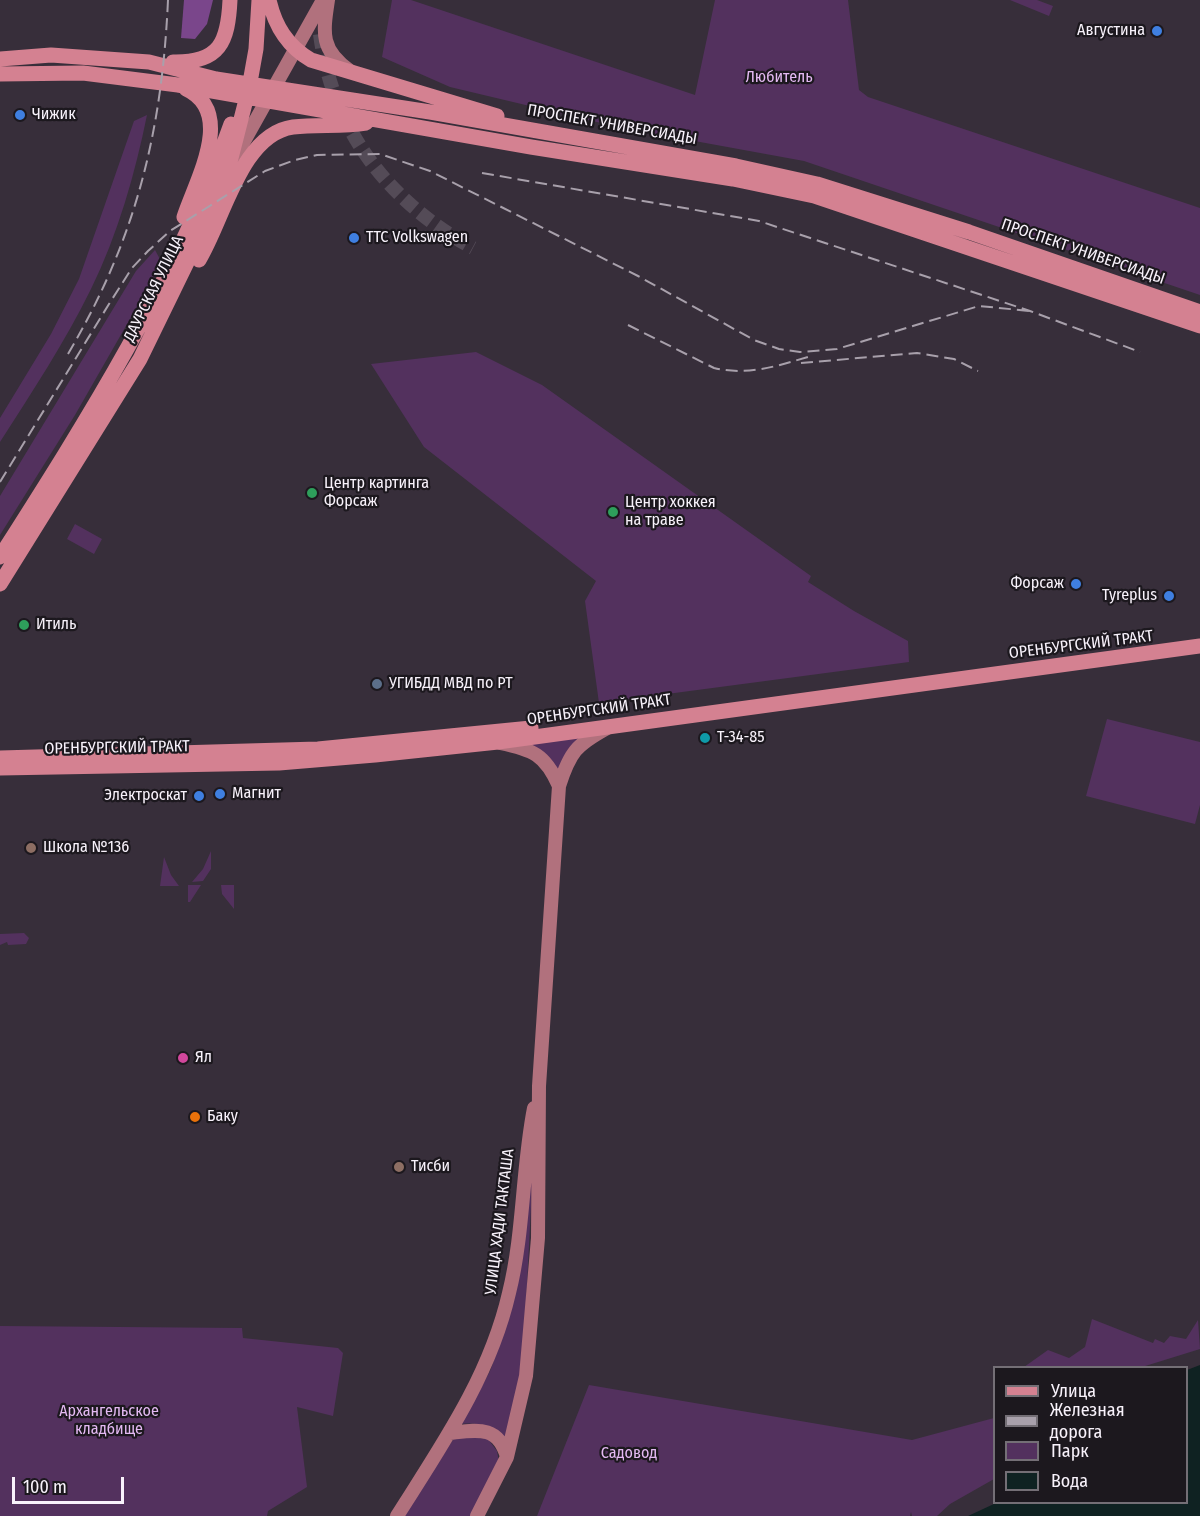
<!DOCTYPE html>
<html>
<head>
<meta charset="utf-8">
<style>
  body { margin:0 }
  #map { position:relative; width:1200px; height:1516px; overflow:hidden; background:#372e3a; font-family:"Fira Sans Condensed",sans-serif }
  canvas { display:block }
  .legend { position:absolute; left:993px; top:1366px; width:195px; height:138px; box-sizing:border-box; background:#1c181e; border:2px solid #746f76; margin:0; padding:8px 10px; list-style:none; font-size:18px; color:#f8f2fb }
  .legend li { display:flex; align-items:center; gap:12px; height:30px }
  .legend b { width:30px; border:2px solid #746f76 }
  .scale { position:absolute; left:12px; top:1477px; width:112px; height:27px; box-sizing:border-box; border:3px solid #f8f2fb; border-top:0; padding-left:8px; font-size:18px; line-height:21px; white-space:nowrap; color:#f8f2fb; -webkit-text-stroke:4px #1c181e; paint-order:stroke }
</style>
</head>
<body>
<div id="map">
<canvas width="1200" height="1516"></canvas>
<ul class="legend">
<li><b style="height:8px;background:#d48191"></b>Улица</li>
<li><b style="height:8px;background:#a8a0ab"></b>Железная дорога</li>
<li><b style="height:16px;background:#53315e"></b>Парк</li>
<li><b style="height:16px;background:#0f2222"></b>Вода</li>
</ul>
<div class="scale">100 m</div>
</div>
<script>
const context = document.querySelector('canvas').getContext('2d');
context.lineJoin = 'round';
function fillPath(path, color) { context.fillStyle = color; context.fill(path, 'evenodd'); }
function stroke(path, color, width, dash) { context.strokeStyle = color; context.lineWidth = width; context.lineCap = dash ? 'butt' : 'round'; context.setLineDash(dash || []); context.stroke(path); }
function label(font, color, halo, rows, align = 'center') {
  context.font = font + ' "Fira Sans Condensed",sans-serif'; context.lineWidth = 4.5; context.setLineDash([]); context.textBaseline = 'middle'; context.strokeStyle = halo; context.fillStyle = color; for (const [text, x, y, turn = 0] of rows) {
    context.save(); context.translate(x, y); context.rotate((+turn || 0) * Math.PI / 180); context.textAlign = isNaN(turn) ? turn : align; if (halo) context.strokeText(text, 0, 0); context.fillText(text, 0, 0); context.restore();
  }
}
const green = new Path2D(`
  M392,0H411L695,95L715,0H848L859,90L868,97L1200,208V295L804,161L618,127L450,87L382,57Z
  M1010,0H1037L1053,6L1049,16Z
  M147,115C135,174 118,234 91,289C65,342 32,392 0,442V418L51,334L79,279L134,121Z
  M155,250L162,263L75,415L0,535V496L136,271Z
  M476,352L542,385L811,576L808,582L854,611L908,641L909,662L599,703L585,601L596,581L424,447L371,364Z
  M75,524L102,539L94,554L67,539Z
  M1107,719L1200,742V805L1195,824L1086,796Z
  M582,736L568,749L559,780L520,745Z
  M211,851V869L203,881L192,882L203,869Z
  M164,857L171,875L179,886H160Z
  M188,885H201L190,902H188Z
  M221,885H234V909L222,894Z
  M24,933L29,938L26,944L8,945L7,942L0,945V934Z
  M536,1108L523,1363L505,1444C494,1427 482,1422 461,1424L490,1371L502,1338Z
  M1092,1319L1153,1343L1155,1339L1164,1343L1170,1336L1186,1339L1198,1320L1200,1349L1142,1367H1024L1048,1350L1069,1358L1085,1347Z
  M0,1326L242,1328L243,1338L338,1348L343,1353L333,1416L297,1407L307,1487L268,1511L267,1516H0Z
  M589,1385L912,1440L994,1418V1479L950,1504L937,1516H912L911,1512L910,1516H537Z
  M456,1435L488,1439L497,1451L499,1462L471,1516H403Z`);
const forest = new Path2D(`
  M184,0H213L207,24L195,39L181,38Z`);
const water = new Path2D(`
  M1200,1365V1516H968L996,1503L1186,1502L1187,1370Z`);
const secondaryTunnel = new Path2D(`
  M320,34C332,129 389,203 473,248`);
const secondary = new Path2D(`
  M328,0C323,33 320,50 350,71
  M234,159L323,0
  M500,743C533,750 545,754 559,786
  M450,1433C477,1430 498,1425 507,1457
  M397,1516C442,1445 490,1376 509,1293C524,1233 522,1169 534,1108
  M477,1516L507,1457L526,1376L538,1238L539,1086L559,786C570,752 576,745 607,728`);
const primary = new Path2D(`
  M269,0C275,26 287,46 311,60L497,116
  M0,59L51,55L149,62L216,79L430,112L736,166L817,184L969,232L1200,312
  M173,62C220,63 228,42 230,0
  M0,74L83,73L178,85L531,147L733,179L814,196L1200,326
  M184,217C196,180 236,112 186,89
  M199,260C224,219 241,134 293,127C317,124 342,127 366,123
  M0,557C88,419 176,280 231,124
  M0,584L140,359L198,240L229,166L249,88L256,49L259,0
  M0,758L318,749L531,728
  M0,768L279,763L375,755L498,742L1200,646`);
const rail = new Path2D(`
  M482,173L759,221L1030,311L1140,352
  M628,325L714,368C749,376 777,366 811,356
  M68,354C136,239 162,132 168,0
  M801,363L917,353L954,359L978,371
  M0,482L109,304L132,268L148,251L170,231L265,171L295,160L317,155L380,154L430,171L638,276L754,340L779,349L800,352L837,349L979,306L1030,311`);
const markers = [
  [1157,31,6,"#3f7fe0"],
  [20,115,6,"#3f7fe0"],
  [354,238,6,"#3f7fe0"],
  [312,493,6,"#2e9e5b"],
  [613,512,6,"#2e9e5b"],
  [1076,584,6,"#3f7fe0"],
  [1169,596,6,"#3f7fe0"],
  [24,625,6,"#2e9e5b"],
  [377,684,6,"#5c6f8a"],
  [705,738,6,"#0f9aa8"],
  [220,794,6,"#3f7fe0"],
  [199,796,6,"#3f7fe0"],
  [31,848,6,"#8d6e63"],
  [183,1058,6,"#d1479c"],
  [195,1117,6,"#e8710a"],
  [399,1167,6,"#8d6e63"]
];
const poiNames = [
  ["Августина",1145,31,"right"],
  ["Чижик",32,115],
  ["ТТС Volkswagen",366,238],
  ["Центр картинга",324,484],
  ["Форсаж",324,502],
  ["Центр хоккея",625,503],
  ["на траве",625,521],
  ["Форсаж",1064,584,"right"],
  ["Tyreplus",1157,596,"right"],
  ["Итиль",36,625],
  ["УГИБДД МВД по РТ",389,684],
  ["T-34-85",717,738],
  ["Магнит",232,794],
  ["Электроскат",187,796,"right"],
  ["Школа №136",43,848],
  ["Ял",195,1058],
  ["Баку",207,1117],
  ["Тисби",411,1167]
];
const parkNames = [
  ["Любитель",779,78],
  ["Архангельское",109,1412],
  ["кладбище",109,1430],
  ["Садовод",629,1454]
];
const streetNames = [
  ["ПРОСПЕКТ УНИВЕРСИАДЫ",612,125,10],
  ["ПРОСПЕКТ УНИВЕРСИАДЫ",1083,252,19],
  ["ДАУРСКАЯ УЛИЦА",154,289,-64],
  ["ОРЕНБУРГСКИЙ ТРАКТ",1081,645,-7],
  ["ОРЕНБУРГСКИЙ ТРАКТ",599,710,-8],
  ["ОРЕНБУРГСКИЙ ТРАКТ",117,748,-1],
  ["УЛИЦА ХАДИ ТАКТАША",500,1222,-83]
];
fillPath(green, '#53315e');
fillPath(forest, '#7a468b');
fillPath(water, '#0f2222');
stroke(secondaryTunnel, '#544b57', 14, [14, 7]);
stroke(secondary, '#b1717d', 14);
stroke(primary, '#d48191', 15);
stroke(rail, '#a8a0ab', 2, [12, 6]);
for (const [x, y, r, color] of markers) { const dot = new Path2D(); dot.arc(x, y, r, 0, 2 * Math.PI); context.fillStyle = color; context.fill(dot); stroke(dot, '#1c181e', 2); }
label('16px', '#f8f2fb', '#1c181e', poiNames, 'left');
label('16px', '#e4b9f3', '#1c181e', parkNames);
label('16px', '#f8f2fb', '#1c181e', streetNames);
</script>
</body>
</html>
